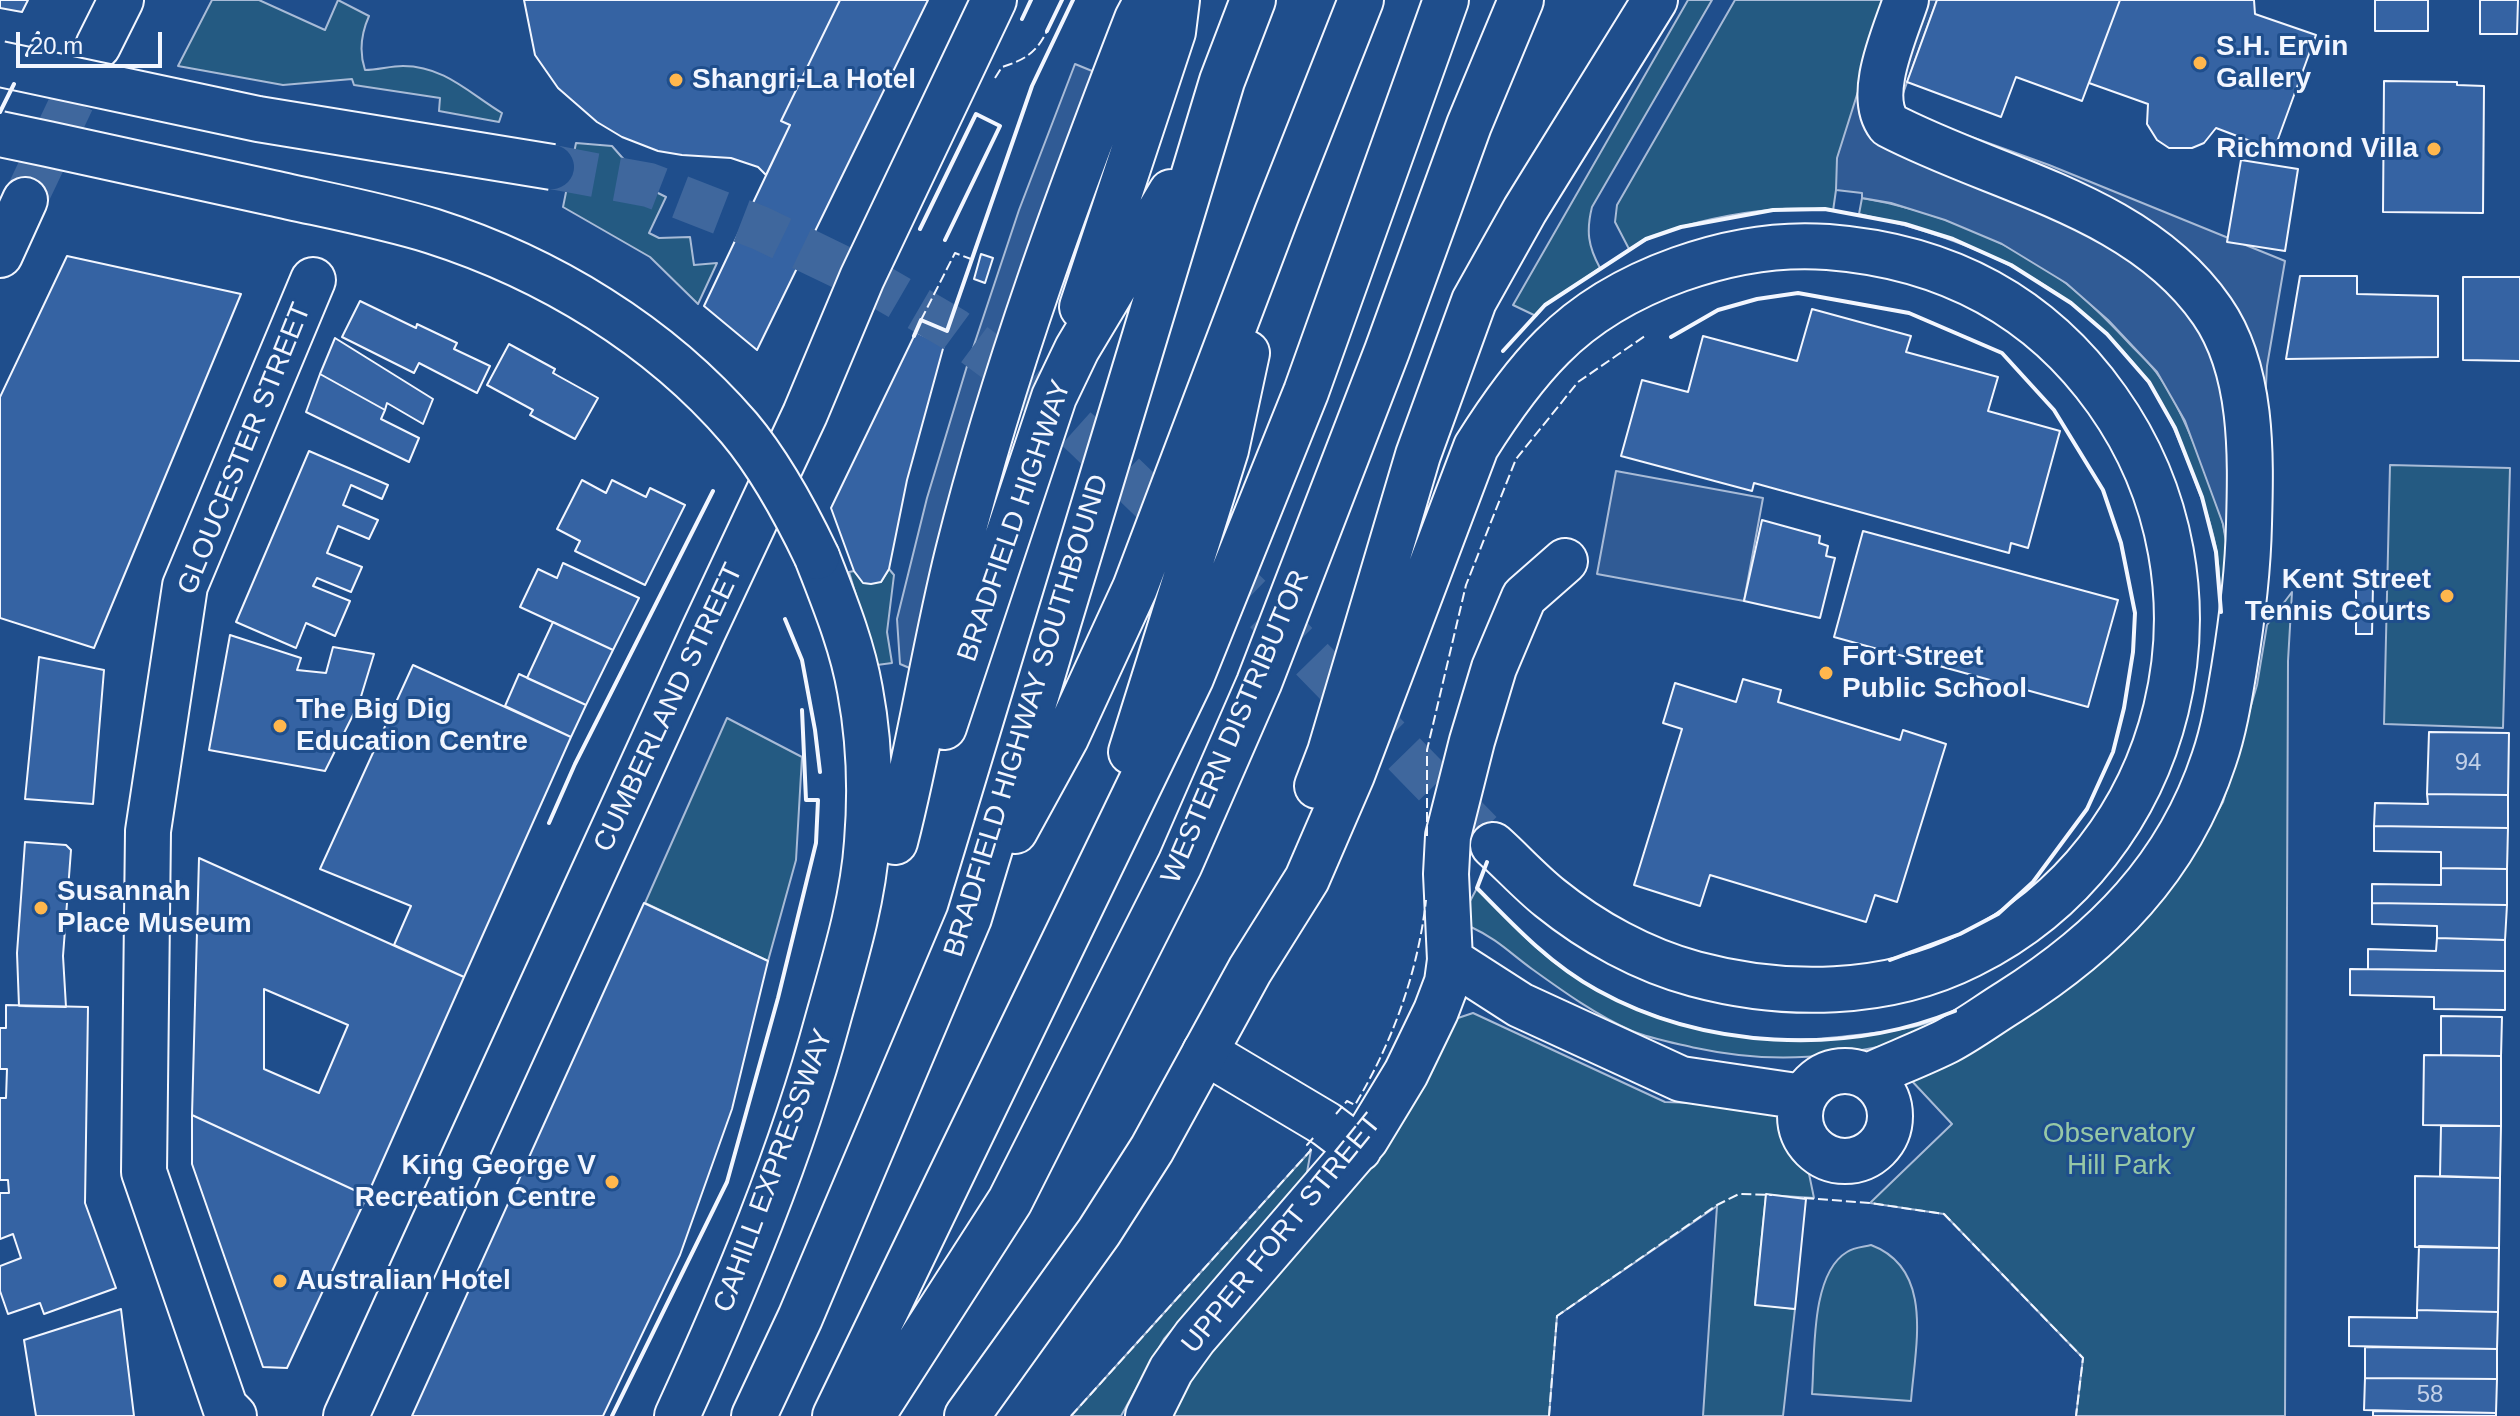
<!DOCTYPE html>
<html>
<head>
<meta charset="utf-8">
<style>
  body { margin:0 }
  #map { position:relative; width:2520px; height:1416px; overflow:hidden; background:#1f4e8c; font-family:Helvetica,sans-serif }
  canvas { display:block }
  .scale { position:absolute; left:16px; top:32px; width:146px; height:36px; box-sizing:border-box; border:4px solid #f2f6ff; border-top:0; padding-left:10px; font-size:24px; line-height:28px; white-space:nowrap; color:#f2f6ff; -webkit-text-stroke:6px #1f4e8c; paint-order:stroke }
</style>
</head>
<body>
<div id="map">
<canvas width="2520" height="1416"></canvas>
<div class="scale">20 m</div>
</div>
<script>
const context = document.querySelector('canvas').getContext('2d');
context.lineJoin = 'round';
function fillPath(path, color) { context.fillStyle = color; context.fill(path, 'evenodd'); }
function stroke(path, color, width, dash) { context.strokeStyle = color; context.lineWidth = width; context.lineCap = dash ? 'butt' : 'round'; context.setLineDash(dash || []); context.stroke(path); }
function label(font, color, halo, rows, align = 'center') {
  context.font = font + ' Helvetica,sans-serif'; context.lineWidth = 6; context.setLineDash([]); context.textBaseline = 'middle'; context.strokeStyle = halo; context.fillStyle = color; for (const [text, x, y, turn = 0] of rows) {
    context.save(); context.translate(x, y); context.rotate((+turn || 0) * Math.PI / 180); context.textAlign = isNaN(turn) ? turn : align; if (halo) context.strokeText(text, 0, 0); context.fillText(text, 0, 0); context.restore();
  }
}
const green = new Path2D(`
  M212,0H259L325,30L338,0L369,16C361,34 359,52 365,70C378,70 390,66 403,66C444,66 469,93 502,113L499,122L439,111L440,98L354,85L352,79L283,85L178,66Z
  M1688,0H1712L1592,207C1586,231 1588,246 1600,268L1545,305L1536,316L1513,305Z
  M1735,0H1887L1836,190L1833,211C1781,201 1674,221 1629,249L1615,222L1617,205Z
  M576,143L612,146L650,189L666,197L649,233L659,238L690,237L694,265L717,263L698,304L650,257L563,207Z
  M1862,198C1930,209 2012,241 2067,284C2089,301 2109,322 2128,342C2137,352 2148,361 2156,372C2174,396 2187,426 2198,454C2207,476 2218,500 2223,524C2250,633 2226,750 2170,846C2151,879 2129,913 2101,939C2054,982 1979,1021 1919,1037C1842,1058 1774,1065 1696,1048C1675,1043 1651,1039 1632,1031C1596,1015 1564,992 1532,969C1510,953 1497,939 1471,927L1468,905L1477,888C1502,914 1526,940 1554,962C1635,1022 1739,1048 1839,1037C1865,1034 1894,1032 1920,1025C1954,1016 2001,994 2031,975C2060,956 2084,928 2107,901C2130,875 2153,847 2170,816C2211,742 2228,639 2217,555C2213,526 2201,497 2191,470C2179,440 2167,408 2148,382C2079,285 1971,238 1859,214Z
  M2390,465L2510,468L2503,728L2384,724Z
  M889,569L894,575L887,632L892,663L877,665L849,572L854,571L863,582H881Z
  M2292,592L2288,661L2285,1416H2076L2083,1358L1944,1214L1870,1203L1952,1124L1910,1079L2188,862L2223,802L2257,685L2267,625Z
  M727,718L802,757L796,860L768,961L645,903Z
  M1473,1013L1665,1102L1795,1106L1814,1198L1766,1195L1755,1304L1795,1309L1783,1416H1703L1717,1206L1557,1316L1549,1416H1167L1173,1404L1452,1020Z
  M1311,1150L1306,1178L1164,1339L1121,1416H1071Z
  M1871,1245C1935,1269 1915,1347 1911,1401L1812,1394C1815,1356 1810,1274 1847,1252C1854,1247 1863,1247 1871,1245Z`);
const parking = new Path2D(`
  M1887,0H1937L1897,110L2049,165L2285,261L2267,366L2257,558L2232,578L2223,524L2185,421L2157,372L2108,320L2066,283L2002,244L1945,220L1891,203L1862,198V193L1836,190L1837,158Z
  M1075,64L1097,73L912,669L900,664L897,619L927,498L967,366L1019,210Z
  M1616,471L1763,498L1744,601L1597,574Z`);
const building = new Path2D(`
  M0,0H28L22,12L0,8Z
  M524,0H840L781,121L790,125L766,175L758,167L731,158L682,155L658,151L622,137L597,122L558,88L535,55Z
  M840,0H928L757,350L704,306L790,125L781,121Z
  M1937,0H2120L2082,101L2016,77L2001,117L1907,82Z
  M2120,0H2254L2255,14L2316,35L2274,150L2216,128L2204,143L2192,148H2169L2157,140L2147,124L2148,104L2089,83Z
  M2375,0H2428V31H2375Z
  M2480,0H2518L2517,34H2480Z
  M2384,81L2457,82V85L2484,86L2483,213L2383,212Z
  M2241,160L2298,169L2285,251L2227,242Z
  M981,254L993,258L985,283L974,279Z
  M67,256L241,294L94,648L0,618V397Z
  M2300,276H2357V294L2438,296V357L2286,359Z
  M2463,277H2520V361L2463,360Z
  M360,301L416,328L417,324L457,343L454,349L490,366L477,393L419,363L414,373L342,337Z
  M1812,309L1911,336L1906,352L1998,377L1988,411L2060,431L2028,548L2011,543L2009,553L1754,483L1752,491L1621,456L1642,380L1688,392L1703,336L1797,361Z
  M916,332L944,345L907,480L889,569L881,582L871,584L863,583L854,571L831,508Z
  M335,338L433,399L423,424L387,403L385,410L320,374Z
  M509,344L555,369L553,373L598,398L575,439L530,415L533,410L487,385Z
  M320,374L385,410L381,419L419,438L409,462L306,412Z
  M309,451L388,485L382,499L351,485L343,505L378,520L369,539L338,526L327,553L362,567L351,592L317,578L313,586L350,601L335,636L306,623L296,648L236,622Z
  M582,480L606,493L612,480L646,497L650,488L685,505L645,585L575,551L580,541L557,529Z
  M1762,520L1820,536L1819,543L1828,546L1826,556L1835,558L1820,618L1744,601Z
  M1863,531L2118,600L2088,707L1834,637Z
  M563,563L639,598L613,650L520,607L538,569L557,578Z
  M2356,585H2373L2372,634H2356Z
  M553,622L613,650L586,705L527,678Z
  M230,635L301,658L297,670L326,673L333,647L374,654L359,703L325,771L209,750Z
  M39,657L104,670L93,804L25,799Z
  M413,665L571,737L464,977L394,945L411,906L320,869Z
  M519,674L586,705L571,737L505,706Z
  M1743,679L1781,690L1778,702L1900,740L1903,730L1946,744L1897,902L1875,895L1866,922L1710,875L1700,906L1634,885L1682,729L1663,723L1675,683L1736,702Z
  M2429,732L2509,733L2508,795L2427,794Z
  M2427,794L2508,795V828L2374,826L2375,803L2428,804Z
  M2374,826L2508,828L2507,869L2441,868V852L2374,851Z
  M25,842L66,845L71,850L63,956L66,1007L19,1006L17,953Z
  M199,858L464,977L367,1196L192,1115ZM264,989L348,1025L319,1093L264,1069Z
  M2441,868L2507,869V905L2372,903V884L2441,885Z
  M644,903L768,961L732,1109L680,1255L603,1416H412Z
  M2372,903L2507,905L2505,940L2437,938V926L2372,924Z
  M2437,938L2505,940V971L2368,969V949L2436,951Z
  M2350,969L2505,971V1010L2434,1009V997L2350,995Z
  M6,1005L88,1007L85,1203L116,1288L44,1314L40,1303L8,1314L0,1291V1266L21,1258L13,1234L0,1239V1193H9L8,1180H0V1098H6L7,1069H0V1028H6Z
  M2441,1016L2502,1017L2501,1056L2441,1055Z
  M2424,1055L2501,1056V1126L2423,1125Z
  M192,1115L367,1196L287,1368L263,1367L192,1164Z
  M2441,1126H2501L2500,1178L2440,1176Z
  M2415,1176L2500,1178L2499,1248L2415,1247Z
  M1766,1194L1806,1199L1795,1309L1755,1305Z
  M2419,1246L2499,1248L2498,1312L2417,1310Z
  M121,1309L134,1416H36L24,1340Z
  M2417,1310L2498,1312L2497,1349L2349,1346V1317L2417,1318Z
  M2365,1347L2497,1349V1379L2365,1378Z
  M2365,1378L2497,1379L2496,1413L2364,1410Z
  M2373,1411L2496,1413V1416H2373Z`);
const minorTunnel = new Path2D(`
  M25,200L98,47`);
const highwayTunnel = new Path2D(`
  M552,167L649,185L760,228L872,282L953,329L1018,377L1083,435L1264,610L1493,845`);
const minor = new Path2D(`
  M98,46L121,0
  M0,255L25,200
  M1450,960L1520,1005L1681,1079L1803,1097
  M1205,1052L1326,1124L1359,1149
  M1800 1116a45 45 0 1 1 90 0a45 45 0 1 1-90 0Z
  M1868,1076C1894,1064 1921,1054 1947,1041C1968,1030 1988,1015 2009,1002C2104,942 2178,868 2214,759C2224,730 2229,699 2234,669C2242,620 2248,573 2249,524C2251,454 2253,370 2212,311C2139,205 1996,181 1889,125C1866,95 1895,34 1906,0
  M234,1416L225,1407L144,1172L148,831L185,586L313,280
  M346,1416L703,632L805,414L862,278L994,0
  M1148,1416L1171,1370L1195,1337L1366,1139L1406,1073L1436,1011L1447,982L1450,960L1446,874L1448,836L1472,741L1494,668L1524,597L1565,561`);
const highway = new Path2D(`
  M1082,307L1173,32L1177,0
  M944,727L1054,397L1077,349L1171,192
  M1131,752L1226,450L1247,353
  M1317,786L1330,752L1418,455L1474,301L1525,210L1655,0
  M1015,831L1066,738L1135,588L1277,213L1361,0
  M895,842C920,746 934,648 958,552C1004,369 1069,194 1137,19L1147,0
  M677,1416C736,1287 791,1156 828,1019C844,962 863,901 867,842C871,793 869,738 860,690C852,644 834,601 817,557
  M754,1416L800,1318L969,918L1222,81L1253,0
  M835,1416L1191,678L1306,392L1446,0
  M872,1416L1010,1201L1180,864L1259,683L1387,351L1469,125L1521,0
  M967,1416L1099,1232L1152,1149L1250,970L1307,879L1352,775L1476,447C1498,412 1522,377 1552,347C1618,280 1734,240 1828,247C1944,256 2039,304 2107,400C2240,587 2177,852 1970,955C1887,997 1784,998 1695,974C1643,960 1592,932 1550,898C1530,882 1512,862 1493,845`);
const highwayBridge = new Path2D(`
  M0,64L258,119L552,167
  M0,134C91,153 182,173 272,193C325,205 380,215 432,231C548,268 659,335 739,428C771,466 796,513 817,557`);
const fence = new Path2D(`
  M995,78L1002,67C1025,60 1037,52 1047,31
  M921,320L955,253L971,259
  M1427,836V750L1466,585L1516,459L1578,382L1645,336
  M1336,1114L1347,1101L1355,1105C1392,1043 1418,973 1426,900
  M1804,1198L1870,1203L1944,1214L2083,1358L2076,1416
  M1071,1416L1311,1150L1307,1145L1314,1137
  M1549,1416L1557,1316L1717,1205L1739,1194L1772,1195`);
const wall = new Path2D(`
  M1022,19L1031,0
  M1047,31L1062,0
  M27,55L38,33
  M0,112L14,84
  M920,229L976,114L1000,126L945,240
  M914,336L921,320L947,331L1032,86L1073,0
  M1671,337L1718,310L1757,299L1798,293L1909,313L2002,353L2054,410L2103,490L2121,543L2135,613L2133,652L2124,708L2113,752L2087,809L2033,882L1998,914L1960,934L1890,960
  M1503,351L1545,305L1646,239L1681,227L1773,210L1825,209L1905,224L1953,239L2011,265L2071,303L2107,334L2149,382L2175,428L2202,497L2216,552L2221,612
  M785,619L802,660L815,730L820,772
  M549,823L575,764L713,491
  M1487,862L1477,888C1514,926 1551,965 1597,990C1703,1049 1844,1056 1955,1011
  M612,1416L727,1182L778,998L816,843L818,800H806L802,710`);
const markers = [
  [2200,63,8,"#ffb74d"],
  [676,80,8,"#ffb74d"],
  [2434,149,8,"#ffb74d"],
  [2447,596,8,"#ffb74d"],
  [1826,673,8,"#ffb74d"],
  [280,726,8,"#ffb74d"],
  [41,908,8,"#ffb74d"],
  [612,1182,8,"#ffb74d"],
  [280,1281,8,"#ffb74d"]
];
const numberNames = [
  ["94",2468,763],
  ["58",2430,1395]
];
const poiNames = [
  ["S.H. Ervin",2216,47],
  ["Gallery",2216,79],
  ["Shangri-La Hotel",692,80],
  ["Richmond Villa",2418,149,"right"],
  ["Kent Street",2431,580,"right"],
  ["Tennis Courts",2431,612,"right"],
  ["Fort Street",1842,657],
  ["Public School",1842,689],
  ["The Big Dig",296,710],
  ["Education Centre",296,742],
  ["Susannah",57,892],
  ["Place Museum",57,924],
  ["King George V",596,1166,"right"],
  ["Recreation Centre",596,1198,"right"],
  ["Australian Hotel",296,1281]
];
const streetNames = [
  ["GLOUCESTER STREET",245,449,-68],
  ["BRADFIELD HIGHWAY",1015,521,-71],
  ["CUMBERLAND STREET",669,708,-65],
  ["BRADFIELD HIGHWAY SOUTHBOUND",1027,716,-73],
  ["WESTERN DISTRIBUTOR",1236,727,-67],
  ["CAHILL EXPRESSWAY",774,1171,-70],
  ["UPPER FORT STREET",1282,1234,-51]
];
const parkNames = [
  ["Observatory",2119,1134],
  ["Hill Park",2119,1166]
];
fillPath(green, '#245a82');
stroke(green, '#a8bbd7', 2);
fillPath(parking, '#305b95');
stroke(parking, '#a8bbd7', 2);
fillPath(building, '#3563a3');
stroke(building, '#f2f6ff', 2);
stroke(minorTunnel, '#3f679d', 44, [44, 22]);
stroke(highwayTunnel, '#3f679d', 44, [44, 22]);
stroke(minor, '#f2f6ff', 48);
stroke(highway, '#f2f6ff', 48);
stroke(minor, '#1f4e8c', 44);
stroke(highway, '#1f4e8c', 44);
stroke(highwayBridge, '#f2f6ff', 48, []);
stroke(highwayBridge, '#1f4e8c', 44);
stroke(fence, '#f2f6ff', 2, [10, 4]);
stroke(wall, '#f2f6ff', 4);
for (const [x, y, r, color] of markers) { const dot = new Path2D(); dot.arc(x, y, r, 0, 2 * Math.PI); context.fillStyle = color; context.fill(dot); stroke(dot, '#1f4e8c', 3); }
label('24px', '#c3d1e8', null, numberNames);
label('bold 28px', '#f2f6ff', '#1f4e8c', poiNames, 'left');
label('28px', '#f2f6ff', '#1f4e8c', streetNames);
label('28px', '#97c8a6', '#1f4e8c', parkNames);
</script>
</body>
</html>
